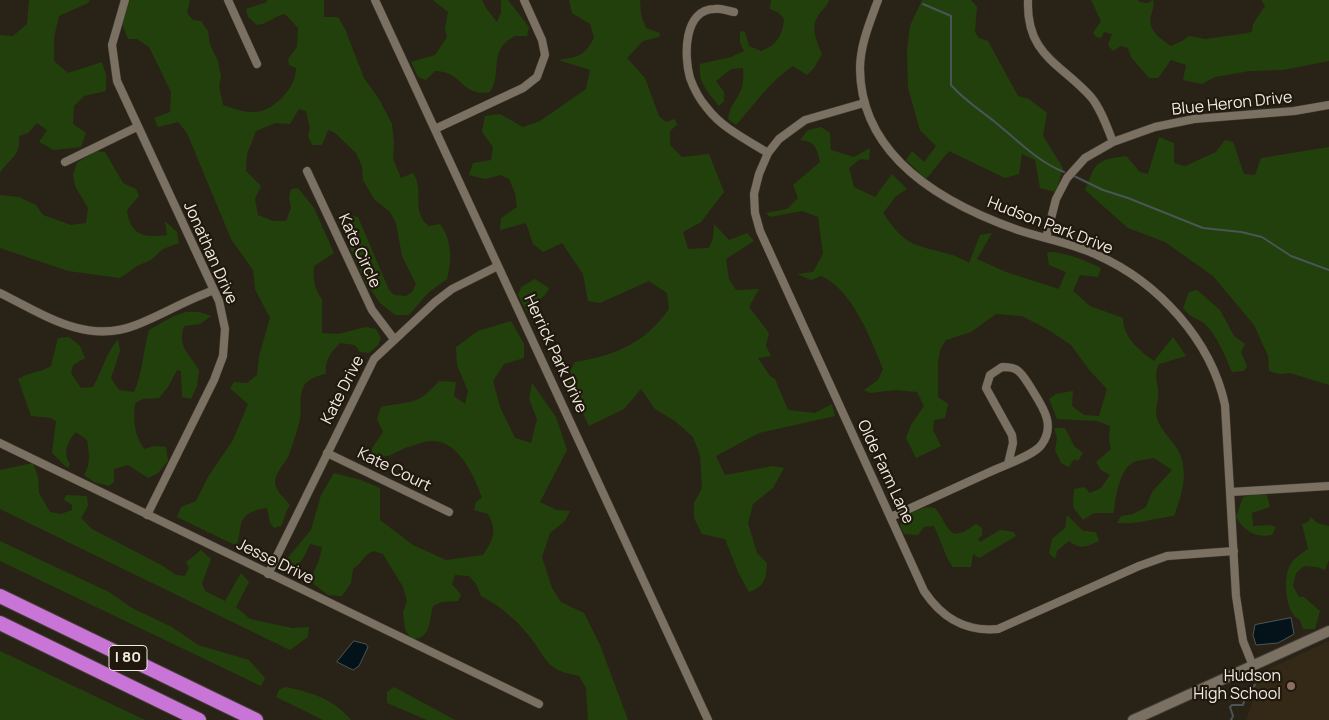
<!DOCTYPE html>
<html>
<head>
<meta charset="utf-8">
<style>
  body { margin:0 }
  canvas { display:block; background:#292216 }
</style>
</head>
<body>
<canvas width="1329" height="720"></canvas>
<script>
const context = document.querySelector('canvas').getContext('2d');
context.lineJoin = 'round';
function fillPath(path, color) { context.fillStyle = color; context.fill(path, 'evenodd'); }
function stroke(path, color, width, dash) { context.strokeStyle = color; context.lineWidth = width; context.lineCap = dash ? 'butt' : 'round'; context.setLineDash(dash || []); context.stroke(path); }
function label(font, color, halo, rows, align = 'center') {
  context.font = font + ' Manrope,sans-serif'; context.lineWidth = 4.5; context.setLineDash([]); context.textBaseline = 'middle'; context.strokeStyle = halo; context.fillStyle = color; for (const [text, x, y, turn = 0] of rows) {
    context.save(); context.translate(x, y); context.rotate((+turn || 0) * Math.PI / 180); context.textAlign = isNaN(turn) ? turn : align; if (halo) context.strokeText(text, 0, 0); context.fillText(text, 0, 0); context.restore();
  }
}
const built = new Path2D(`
  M1329,641V720H1246L1256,693L1251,679L1252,677Z`);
const green = new Path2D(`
  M29,0H90L88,3L59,16L54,38V61L68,73L102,62L106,75V91L84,96L74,106L73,124L86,133L81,147L54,150L39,142L47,130L37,123L28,133L19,136C21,157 10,157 0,173V35L13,36L27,24Z
  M130,0H190L187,13L193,20L201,21L208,31L210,45L218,61L221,77L219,86L223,105C250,115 266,117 286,93C292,86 296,78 296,68L289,65L288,59L297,47L298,28L285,14C274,16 268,24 257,25L248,17L246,9L267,2V0H324V17H338L345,29L364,78L379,99L392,124L394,143L393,159L401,178L413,173C425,190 410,212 429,226L440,224C452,240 452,261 447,279L428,293L409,315H395L380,303L365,281L349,245L348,220L352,216L358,217L389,290L394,295L406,296L412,292L416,284L402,256L396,223L390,212L374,199L363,180L362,166L356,153L334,132L328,130L322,145H312L308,136L310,128L306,111L299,109L290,124L275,123L256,131L247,154L246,171L261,186L255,199L258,215L273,221H286L291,208L289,198L291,189L298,188L314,208L334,253L314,266C313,279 314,289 322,299V333L338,334L366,327L376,329L381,338L378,345L369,353L360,352L355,345L340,343C331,352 324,361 326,374C319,375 309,379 305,384C298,394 302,407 300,419C298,430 293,441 290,452C287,462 274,473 275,483C277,493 285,498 290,505C285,512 285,519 281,526L274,528L270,523L267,508C236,513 243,522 237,546L177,517L181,507L196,501L208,477L233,440L248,404L230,388L234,382L247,383L257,375L259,356L270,318L255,289L253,270L231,239L187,133L178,122L158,127L154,118L170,112L171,92L149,47L137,39H128L121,22Z
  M433,0H482L486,8L497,22L501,12V0H508L529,27L527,36H515C487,50 503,72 490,92C460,97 463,71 435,71L426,80L418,77L411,62L435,55L447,37L445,28L448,12Z
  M569,0H640L641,15L646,28L660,33L659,37L643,41L627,58L645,78L659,116L666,122L675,119L677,125L670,131V145L682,157L709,154L724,192L701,222L683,232L688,249L709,248L713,238L714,224L729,240L747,233L754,241L726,259L729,279L736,290L759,289L749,307L769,333L766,346L771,356L758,358L770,376L775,379L788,410L815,413L832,404L835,416L759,433L716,456L725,475L773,466L784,468L773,488L753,504L748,523L757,553L767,563C766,579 765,587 749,592L739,574L725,539L702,534L694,518V503L702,488L700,455L693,437L675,421L655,409L641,389L624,409L589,426L566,379L575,362C616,355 644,344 669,309L667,293L649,281L600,303L588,301L583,274L562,243L543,252L533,244L526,223L500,230L501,218L517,207L515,193L509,179L501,175L485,179L469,175L473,163L491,160L493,147L482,132L485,116L500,114L523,127L540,121L586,89L590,70L558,60C578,57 584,57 594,38L590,24L572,13Z
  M771,0H829C827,8 821,10 818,16C810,28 817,42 822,54L814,68L807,75L793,66C770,81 755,104 736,125L728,119C731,98 746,97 743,68L731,69L716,81L724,92V101L719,106C708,92 698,83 700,64L731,57L744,51L740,42V31L745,32L749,46L761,51C776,46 783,35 784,19L779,13L770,9Z
  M922,0H971L977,7L975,32L979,38L988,41L1018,96L1029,99L1047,113L1043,136L1063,168L1056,192L1040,188L1035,160L1022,154L1019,174L1005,178L949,151L926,179L906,160L912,151L924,162L936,146L920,130L908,88L907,50L910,26Z
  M1091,0H1138L1139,2L1148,3L1153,0C1155,7 1152,10 1151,16C1147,30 1161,39 1171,46L1182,41L1189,36L1205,39L1248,33L1252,31L1253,24L1265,6L1261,0H1329V61L1283,70L1250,71L1215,77L1202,84L1183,80L1186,65L1171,60L1158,78H1149L1131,57L1128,48L1121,46L1113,51L1108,45L1112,34L1104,32L1101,38L1096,37L1093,33L1101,21Z
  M821,127L830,133L831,150L854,157L870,148L869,160L860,159L849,168L854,187L875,197L892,174L907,189L896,196L883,213C891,224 900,238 914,244C933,252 950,251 969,263L980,235L992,233L977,259L1006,272L1059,289L1066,272L1049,265L1047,252C1066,252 1084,260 1101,268L1098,277L1080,275L1073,291L1090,306L1123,318C1123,338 1140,351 1154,361L1173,337L1186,356L1159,364C1154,374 1157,380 1158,390C1159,398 1156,406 1156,413C1158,432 1178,442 1182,460C1187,479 1181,497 1174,516C1155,518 1136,525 1117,523L1121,516L1133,514L1146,507L1152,492L1172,470L1154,458C1148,459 1139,460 1134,462C1119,469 1115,499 1114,513H1094L1083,520L1073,507L1074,489L1084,487L1090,493L1101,488L1110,475L1101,470L1096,462L1111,449L1109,439L1110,426L1097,421L1057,419L1049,399L1056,394L1073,391L1072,406L1084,415L1099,416L1107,389L1090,371L1071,345L1047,329L1022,316L996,314L971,332L946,340L940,350L938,363V397L948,404L945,418L934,420L933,430L941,446L916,458L906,438L911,425L924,406L917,392L896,390L870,393L864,390L878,380L883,369C871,339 852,289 821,276L811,280L797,274L813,272L823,254L818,217L802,211L770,217L766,213L787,209L798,198L793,185L820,162C817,148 815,141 800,140L808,130Z
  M1159,137L1174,143V163L1185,166L1216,152L1225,140L1233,142L1244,174L1255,175L1261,158L1329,147V385L1290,373L1279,374L1269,371L1268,356L1254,325L1213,276L1165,242L1128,228L1085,190C1096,162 1096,160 1126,156L1140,172L1148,174Z
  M95,151L105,152L123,183L136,189L139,196L127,210C130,236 145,238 167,235L165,221L177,232L179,243L163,249L151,260L137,266L120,278L68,271L0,248V195L19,197L36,205L43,215L71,225L86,223L88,208L75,186L73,174L77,163Z
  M535,279L549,288C544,300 539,295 535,311L529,315L518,295L521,287Z
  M1197,290L1220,310L1234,336L1245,344L1241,352L1247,366L1244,371L1232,372C1225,356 1218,337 1205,324C1196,317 1192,319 1183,308L1189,292Z
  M186,312H199L211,316L200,324L184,326C177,347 189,353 199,370L197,386L191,399L182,397L181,371L177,370L168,387L159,398L143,399L135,403C133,421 134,434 144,449L154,446L166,447L168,461L158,473L148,478L128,465L114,469V482L109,486L94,482L84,475C91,465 89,451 87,440L76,432C68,440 62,454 70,464L68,468C61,463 58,458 52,453L56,421L51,418L31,416L18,379C29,372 40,373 51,366L58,338L69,337L80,346L85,358L73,365L71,373L81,388L93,387C102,371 106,353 118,339L120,351L111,378L119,390L134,392C143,373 143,350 149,330L172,317Z
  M511,321L524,344V358L504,364L493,381L500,407L515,438L531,443L537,419L529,399L532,383L556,417L567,450L540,502L556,510L570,511L565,521L550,533L542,557L552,588L561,602L584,613L600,645L628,720H588L586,688L579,676C572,674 563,673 556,669C547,664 542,654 536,645C522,625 503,607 481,596L476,584L469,576L455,575L452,584L461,595L458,601L441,602L433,606C429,621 431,640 411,639L405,629L403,613L407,601L403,587L383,554L373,551C361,557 363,563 353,569L351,583L342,596L328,595L310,581L319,560L322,547L310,544C305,554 302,566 290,567L285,561L311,530L321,495L334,473L361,480L380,488V520L413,545L446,560L483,555C494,539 497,531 488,514L474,510L476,502L482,498C475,477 458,439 431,441C424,441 415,445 408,447C386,455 395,459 368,454L383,432L377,419L381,407C413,400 416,407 439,381L456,382L454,396L465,404L468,391L457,365L456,347L478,331Z
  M1054,428H1065L1074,446L1083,453L1078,461L1074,459L1069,467L1061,463L1055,450L1057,438Z
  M33,463L38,477L39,493L50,512L61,514L72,510V505L64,500L66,495L87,496L88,506L81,518L92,529L163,566L176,575L185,576L189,568L186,562L201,550L211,559L202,583L205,591L225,601L241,573L249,582L236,607L250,619L292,628L309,627L308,637L290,650L0,509V470Z
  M1257,494L1267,495L1270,507L1252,513L1253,526L1271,525L1276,527L1272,535C1256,538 1245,532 1236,517L1243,497Z
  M927,507L935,508C943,517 944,527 954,534L964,532L976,524L982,528V535L978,539L980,542L1000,530L1014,532L1016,536L979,558L973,554L971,567H953C946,559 940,538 934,526L924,527L918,535L904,534L900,526L907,513Z
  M1067,515L1083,531L1096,532L1099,541C1086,547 1080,550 1069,541L1057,551L1055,559L1049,553L1052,539L1065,528Z
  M1311,517L1317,523L1329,526V560L1325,570L1317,567L1304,566L1296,573L1293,586L1299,597H1304L1320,611L1315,629H1303L1300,620C1285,614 1283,578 1290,565C1294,558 1302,553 1308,549L1302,524L1308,522Z
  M0,541L109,592L132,608L172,627L198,645L249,660L265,678L261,686L0,561Z
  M0,651L145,720H0Z
  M285,687C311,692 334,699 351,720H323L276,697L279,690Z
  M394,687L455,720H427L387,703V692Z`);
const water = new Path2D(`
  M1291,618L1294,634L1278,643L1256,645L1253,635L1255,625Z
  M354,641L366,644L368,647L359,666L353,670L337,662Z`);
const stream = new Path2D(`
  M923,4L951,16V85C964,100 980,110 995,122C1017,140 1038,162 1064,172
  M1074,176L1103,190L1128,198L1203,228L1241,232L1262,237L1291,256L1329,270
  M1231,720L1233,716L1230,707L1232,705H1243L1246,694L1255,685`);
const street = new Path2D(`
  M125,0L112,45L117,81L219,301L225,329L223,356L214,380L147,515
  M228,0L257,64
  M375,0L708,720
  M878,0C870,22 860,45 860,69C861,157 944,204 1018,230C1045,239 1072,243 1097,255C1158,282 1211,340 1225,405L1236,596L1243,641L1253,666
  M1028,0C1026,56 1061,63 1091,97C1101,109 1107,127 1113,142
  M734,12C728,11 721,8 715,9C683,9 684,57 690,78C694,89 700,100 707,108C722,128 747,140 768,153
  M864,103L805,120L779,139L768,153L759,174L754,194L755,213L760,231L924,591C942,618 965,632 998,629L1139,566L1167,556L1234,551
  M435,129L523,88L537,77L545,55L542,40L524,0
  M65,162L137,127
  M307,171L372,310L394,339
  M1046,238L1056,199L1067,178L1085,158L1113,142L1155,127L1194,119L1294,111L1329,105
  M0,293C43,314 86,345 136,325C162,315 186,300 212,291
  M0,443L539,704
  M327,453L449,512
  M1231,492L1329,486
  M891,517L992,471C1005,465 1035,455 1042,444C1056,424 1042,406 1031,388C1027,382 1023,374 1017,370C1013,367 1007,367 1002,367L990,375L986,388L1012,435L1013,443L1008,464
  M268,574L374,359L435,302L452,289L498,266`);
const secondary = new Path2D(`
  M1133,720L1329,631`);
const highway = new Path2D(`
  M0,596L256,720
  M0,623L199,720`);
const markers = [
  [1291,686,5,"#8d6e63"]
];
const shields = [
  [128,658,38]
];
const shieldNames = [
  ["I 80",128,658]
];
const streetNames = [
  ["Blue Heron Drive",1232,104,-6],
  ["Hudson Park Drive",1050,226,21],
  ["Kate Circle",359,251,65],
  ["Jonathan Drive",210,253,66],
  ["Herrick Park Drive",555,354,65],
  ["Kate Drive",343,390,-63],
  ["Kate Court",394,470,26],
  ["Olde Farm Lane",885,472,65],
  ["Jesse Drive",275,562,26]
];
const poiNames = [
  ["Hudson",1281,677],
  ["High School",1281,695]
];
fillPath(built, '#342917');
fillPath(green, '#22400b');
fillPath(water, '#041319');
stroke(water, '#4b5456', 1);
stroke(stream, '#4b5456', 2);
stroke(street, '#433c34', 9);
stroke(secondary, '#433c34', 12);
stroke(highway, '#433c34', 16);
stroke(street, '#7a7163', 8);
stroke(secondary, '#7a7163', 10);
stroke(highway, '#c875d7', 14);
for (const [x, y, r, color] of markers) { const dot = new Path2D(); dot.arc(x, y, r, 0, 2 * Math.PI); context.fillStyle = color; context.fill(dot); stroke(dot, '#20180d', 2); }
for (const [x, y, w] of shields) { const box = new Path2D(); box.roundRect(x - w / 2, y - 12.5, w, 25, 4); context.fillStyle = '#20180d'; context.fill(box); stroke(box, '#f0ebe3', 1); }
label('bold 15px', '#f0ebe3', null, shieldNames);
label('16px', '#f0ebe3', '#20180d', streetNames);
label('16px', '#f0ebe3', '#20180d', poiNames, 'right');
</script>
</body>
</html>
